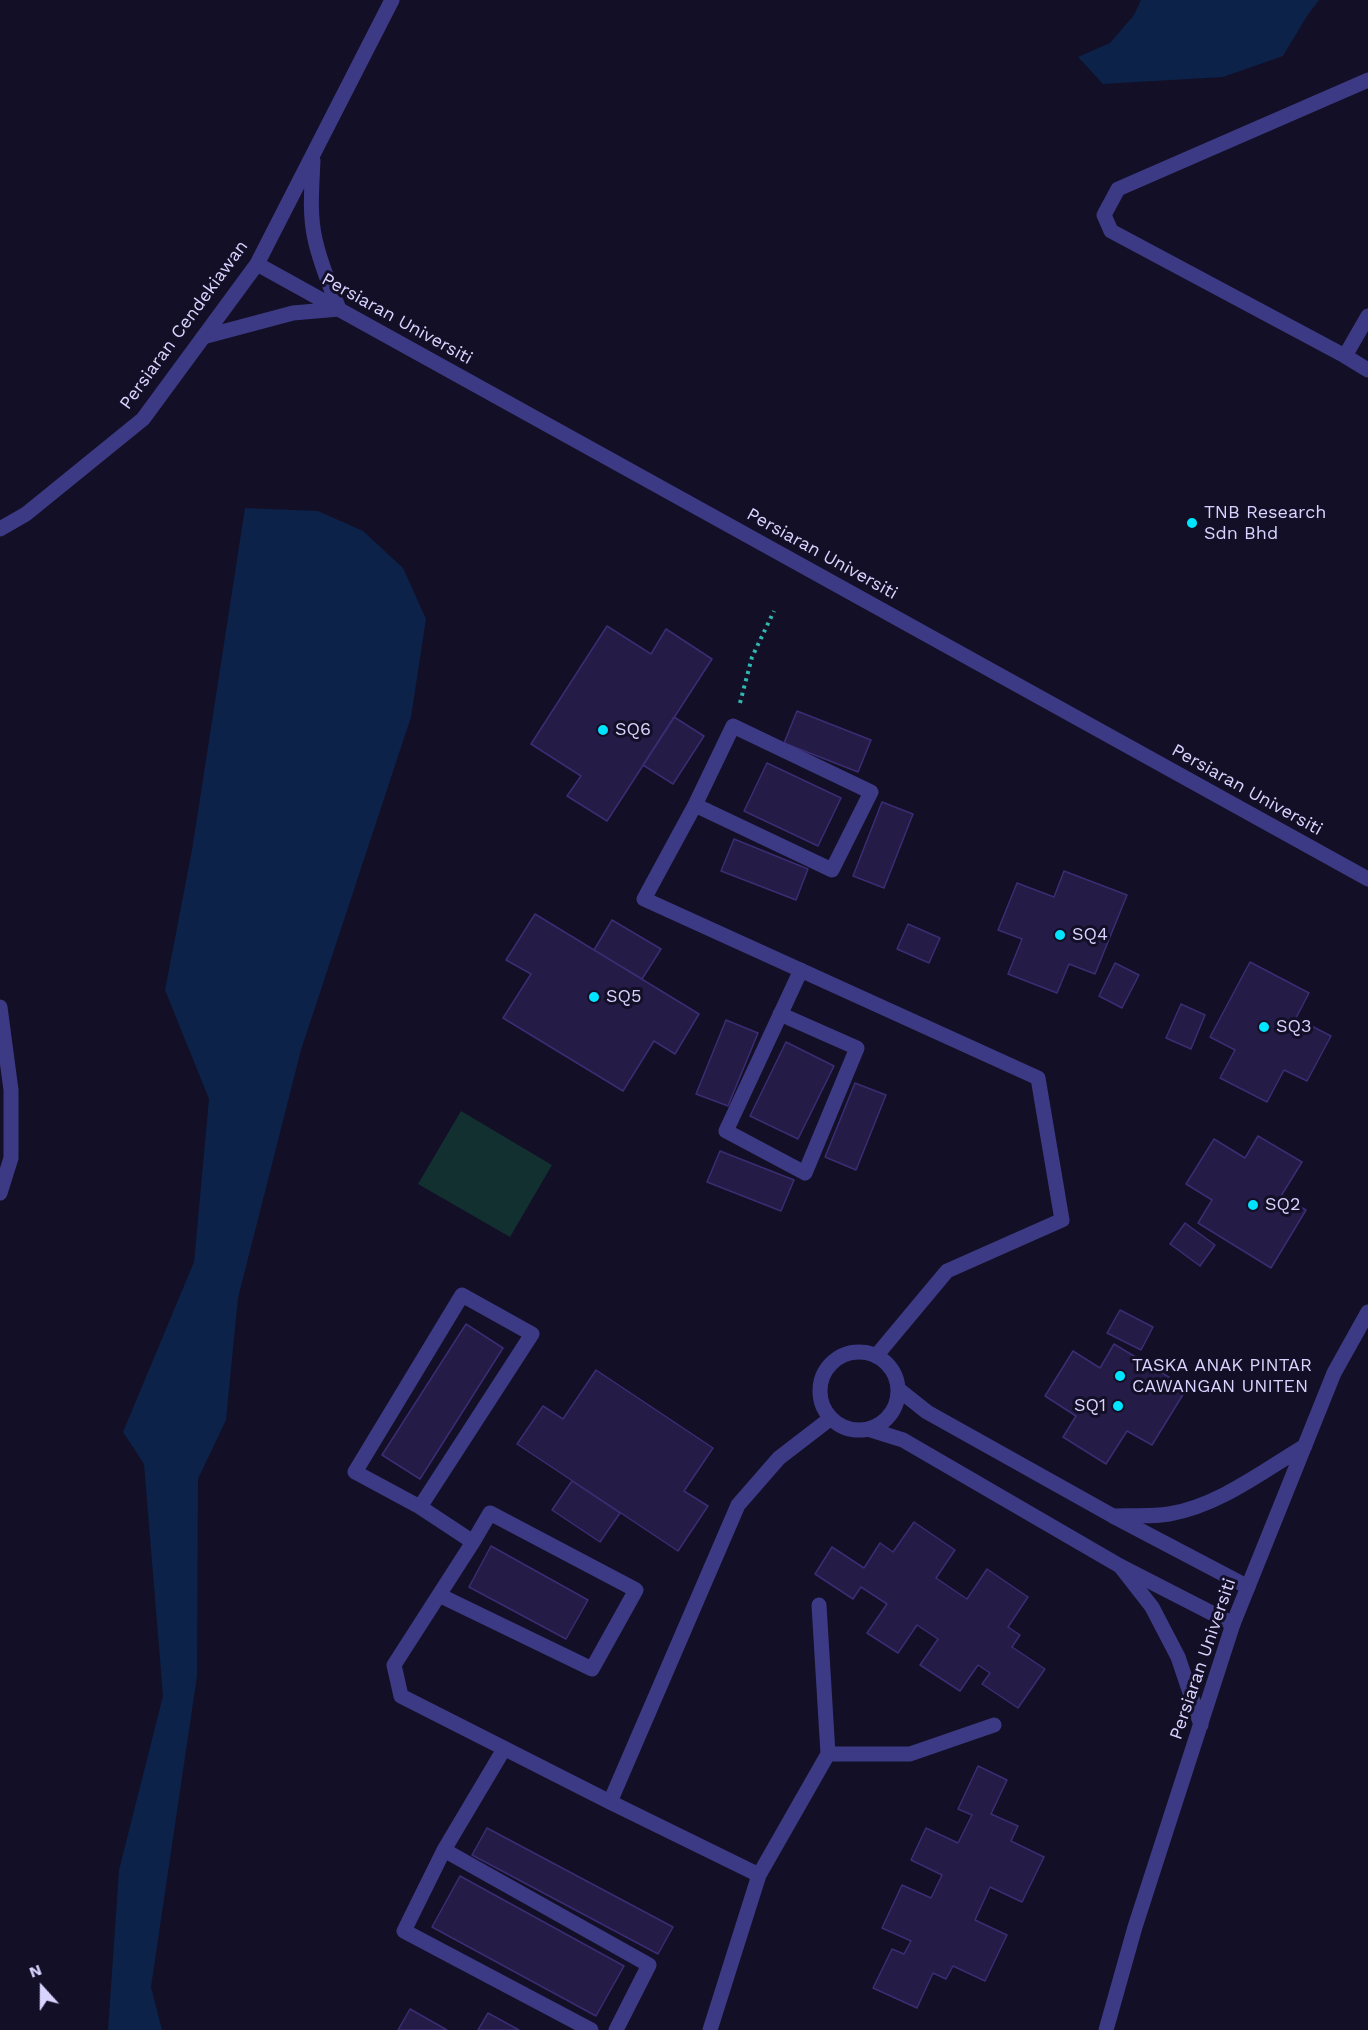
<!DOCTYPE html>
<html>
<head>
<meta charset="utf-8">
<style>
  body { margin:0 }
  #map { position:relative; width:1368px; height:2030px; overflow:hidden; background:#130f26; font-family:"Work Sans",sans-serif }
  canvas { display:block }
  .north { position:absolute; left:12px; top:1958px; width:60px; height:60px; -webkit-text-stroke:4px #130f26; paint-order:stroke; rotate:339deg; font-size:16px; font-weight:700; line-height:24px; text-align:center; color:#d9d4ff }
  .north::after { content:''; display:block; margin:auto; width:21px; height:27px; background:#d9d4ff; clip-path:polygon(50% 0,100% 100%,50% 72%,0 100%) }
</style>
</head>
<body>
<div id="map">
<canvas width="1368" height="2030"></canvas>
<div class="north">N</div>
</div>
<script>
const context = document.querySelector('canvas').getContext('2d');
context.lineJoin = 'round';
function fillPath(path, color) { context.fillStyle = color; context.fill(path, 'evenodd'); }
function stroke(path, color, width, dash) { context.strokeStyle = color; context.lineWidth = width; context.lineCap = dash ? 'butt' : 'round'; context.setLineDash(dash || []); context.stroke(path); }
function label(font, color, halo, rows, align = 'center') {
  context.font = font + ' "Work Sans",sans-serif'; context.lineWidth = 6; context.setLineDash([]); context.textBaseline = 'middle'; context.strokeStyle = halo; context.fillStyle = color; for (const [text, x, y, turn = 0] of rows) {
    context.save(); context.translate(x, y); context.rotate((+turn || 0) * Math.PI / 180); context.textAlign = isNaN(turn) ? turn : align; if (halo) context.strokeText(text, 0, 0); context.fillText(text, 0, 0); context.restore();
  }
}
const green = new Path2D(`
  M461,1111L552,1165L510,1237L418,1184Z`);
const water = new Path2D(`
  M1141,0H1319L1307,16L1283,56L1223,77L1103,84L1078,57L1110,43L1134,15Z
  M245,508L318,511L363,531L403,568L426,619L411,717L301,1050L238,1298L226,1420L198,1479L197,1676L151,1987L162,2030H108L119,1870L163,1696L144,1464L123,1432L194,1262L209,1099L165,990L192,850Z`);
const building = new Path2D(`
  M607,626L651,654L666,629L712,659L607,821L567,796L581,776L531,744Z
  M797,711L871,740L858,772L784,743Z
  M674,717L704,736L673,784L643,765Z
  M767,763L841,798L818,846L744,811Z
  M882,802L913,814L884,888L853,876Z
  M734,839L808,869L796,900L721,871Z
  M1064,871L1127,895L1095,974L1069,964L1057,993L1008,974L1022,939L998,930L1017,883L1054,897Z
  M535,914L699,1014L675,1054L654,1041L623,1091L503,1018L531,974L506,960Z
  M612,920L661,949L642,979L594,950Z
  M908,924L940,938L929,963L897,949Z
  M1250,962L1309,993L1296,1018L1331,1036L1307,1081L1284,1070L1267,1102L1220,1078L1235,1050L1210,1037Z
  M1115,963L1139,975L1122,1008L1099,996Z
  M1181,1004L1205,1015L1191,1049L1166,1038Z
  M726,1020L758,1033L728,1106L696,1094Z
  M786,1042L834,1066L798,1139L750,1116Z
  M855,1083L886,1095L856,1170L825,1157Z
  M1258,1136L1302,1162L1281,1196L1306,1210L1271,1268L1198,1223L1212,1200L1186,1184L1214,1139L1245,1158Z
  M720,1151L794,1180L781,1211L707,1182Z
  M1185,1223L1215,1245L1200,1266L1170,1244Z
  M1120,1310L1153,1327L1141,1350L1107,1333Z
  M466,1324L503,1348L420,1479L382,1455Z
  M1114,1344L1187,1388L1152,1445L1127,1431L1106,1464L1063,1437L1076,1416L1045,1396L1073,1351L1100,1368Z
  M596,1370L713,1448L684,1491L708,1506L678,1551L517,1444L543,1406L563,1419Z
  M572,1481L620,1513L600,1542L552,1510Z
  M914,1522L955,1550L936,1578L967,1599L987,1569L1028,1597L1008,1627L1020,1635L1012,1647L1045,1669L1018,1708L982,1684L990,1673L978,1665L960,1691L920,1665L938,1639L917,1625L898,1653L867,1633L887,1604L861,1587L853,1599L815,1574L832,1547L864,1568L880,1543L893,1552Z
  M491,1546L588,1600L566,1639L469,1587Z
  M978,1766L1007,1780L991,1814L1018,1826L1011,1841L1044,1857L1022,1902L990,1887L975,1920L1007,1935L985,1981L953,1966L946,1979L933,1973L917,2008L873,1988L892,1949L904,1954L911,1941L882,1928L902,1885L931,1898L942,1875L911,1860L926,1828L958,1843L972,1815L958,1809Z
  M487,1828L673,1927L658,1954L472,1855Z
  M460,1876L624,1966L596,2016L432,1927Z
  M410,2009L447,2030H398Z
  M488,2013L519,2030H478Z`);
const path = new Path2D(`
  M740,703L752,657L774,611`);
const service = new Path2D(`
  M1368,80L1118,189L1104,215L1111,231L1345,356L1368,316
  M1345,356L1368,370
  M695,805L832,870L871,792L733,726L695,805L644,899L1038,1078L1062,1220L947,1271L876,1356
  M0,1007L11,1090V1158L0,1193
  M780,1014L857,1048L805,1173L726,1131L801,970
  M420,1507L532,1334L462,1295L355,1472L420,1507L473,1542L394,1665L401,1696L610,1802L759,1875
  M439,1595L592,1669L636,1590L490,1513L473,1542
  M504,1749L444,1850L404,1931L591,2030
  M828,1754H910L994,1725
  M610,1802L738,1505L779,1458L831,1418
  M444,1850L649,1965L616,2030
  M710,2030L759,1875L828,1754L819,1605`);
const minor = new Path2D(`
  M820 1391a39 39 0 1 1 78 0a39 39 0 1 1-78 0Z
  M898,1389L927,1412L1113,1516L1248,1587
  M868,1429L903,1440L1120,1566L1233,1624`);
const tertiary = new Path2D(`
  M313,160C312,186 309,213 315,239C320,263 330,286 339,309
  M257,264L1368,879
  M203,337L293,313L339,309
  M0,529L26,514L143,419L257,264L392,0
  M1113,1516C1131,1515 1151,1517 1169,1514C1218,1506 1263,1471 1305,1446
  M1120,1566L1152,1607L1178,1657L1201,1725
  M1106,2030L1135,1927L1233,1624L1334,1373L1368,1312`);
const markers = [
  [1192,523,6,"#00e5ff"],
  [603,730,6,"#00e5ff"],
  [1060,935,6,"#00e5ff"],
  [594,997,6,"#00e5ff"],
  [1264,1027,6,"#00e5ff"],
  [1253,1205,6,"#00e5ff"],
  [1120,1376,6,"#00e5ff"],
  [1118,1406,6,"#00e5ff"]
];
const streetNames = [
  ["Persiaran Universiti",397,319,29],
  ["Persiaran Cendekiawan",184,325,-54],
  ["Persiaran Universiti",822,554,29],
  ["Persiaran Universiti",1247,790,29],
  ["Persiaran Universiti",1203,1659,-71]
];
const poiNames = [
  ["TNB Research",1204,513],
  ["Sdn Bhd",1204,534],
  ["SQ6",615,730],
  ["SQ4",1072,935],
  ["SQ5",606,997],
  ["SQ3",1276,1027],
  ["SQ2",1265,1205],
  ["TASKA ANAK PINTAR",1132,1366],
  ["CAWANGAN UNITEN",1132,1387],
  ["SQ1",1106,1406,"right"]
];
fillPath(green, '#12302f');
fillPath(water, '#0c2248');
fillPath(building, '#241b47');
stroke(building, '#3b2d73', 1.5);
stroke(path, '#2fb8b0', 4, [3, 4.5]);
stroke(service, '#3d3a85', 15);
stroke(minor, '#3d3a85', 15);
stroke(tertiary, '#3d3a85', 15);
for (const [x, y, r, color] of markers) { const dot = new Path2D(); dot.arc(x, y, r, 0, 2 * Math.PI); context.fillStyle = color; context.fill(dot); stroke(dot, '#130f26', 2); }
label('18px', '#d9d4ff', '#130f26', streetNames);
label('18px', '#d9d4ff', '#130f26', poiNames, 'left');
</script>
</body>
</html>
